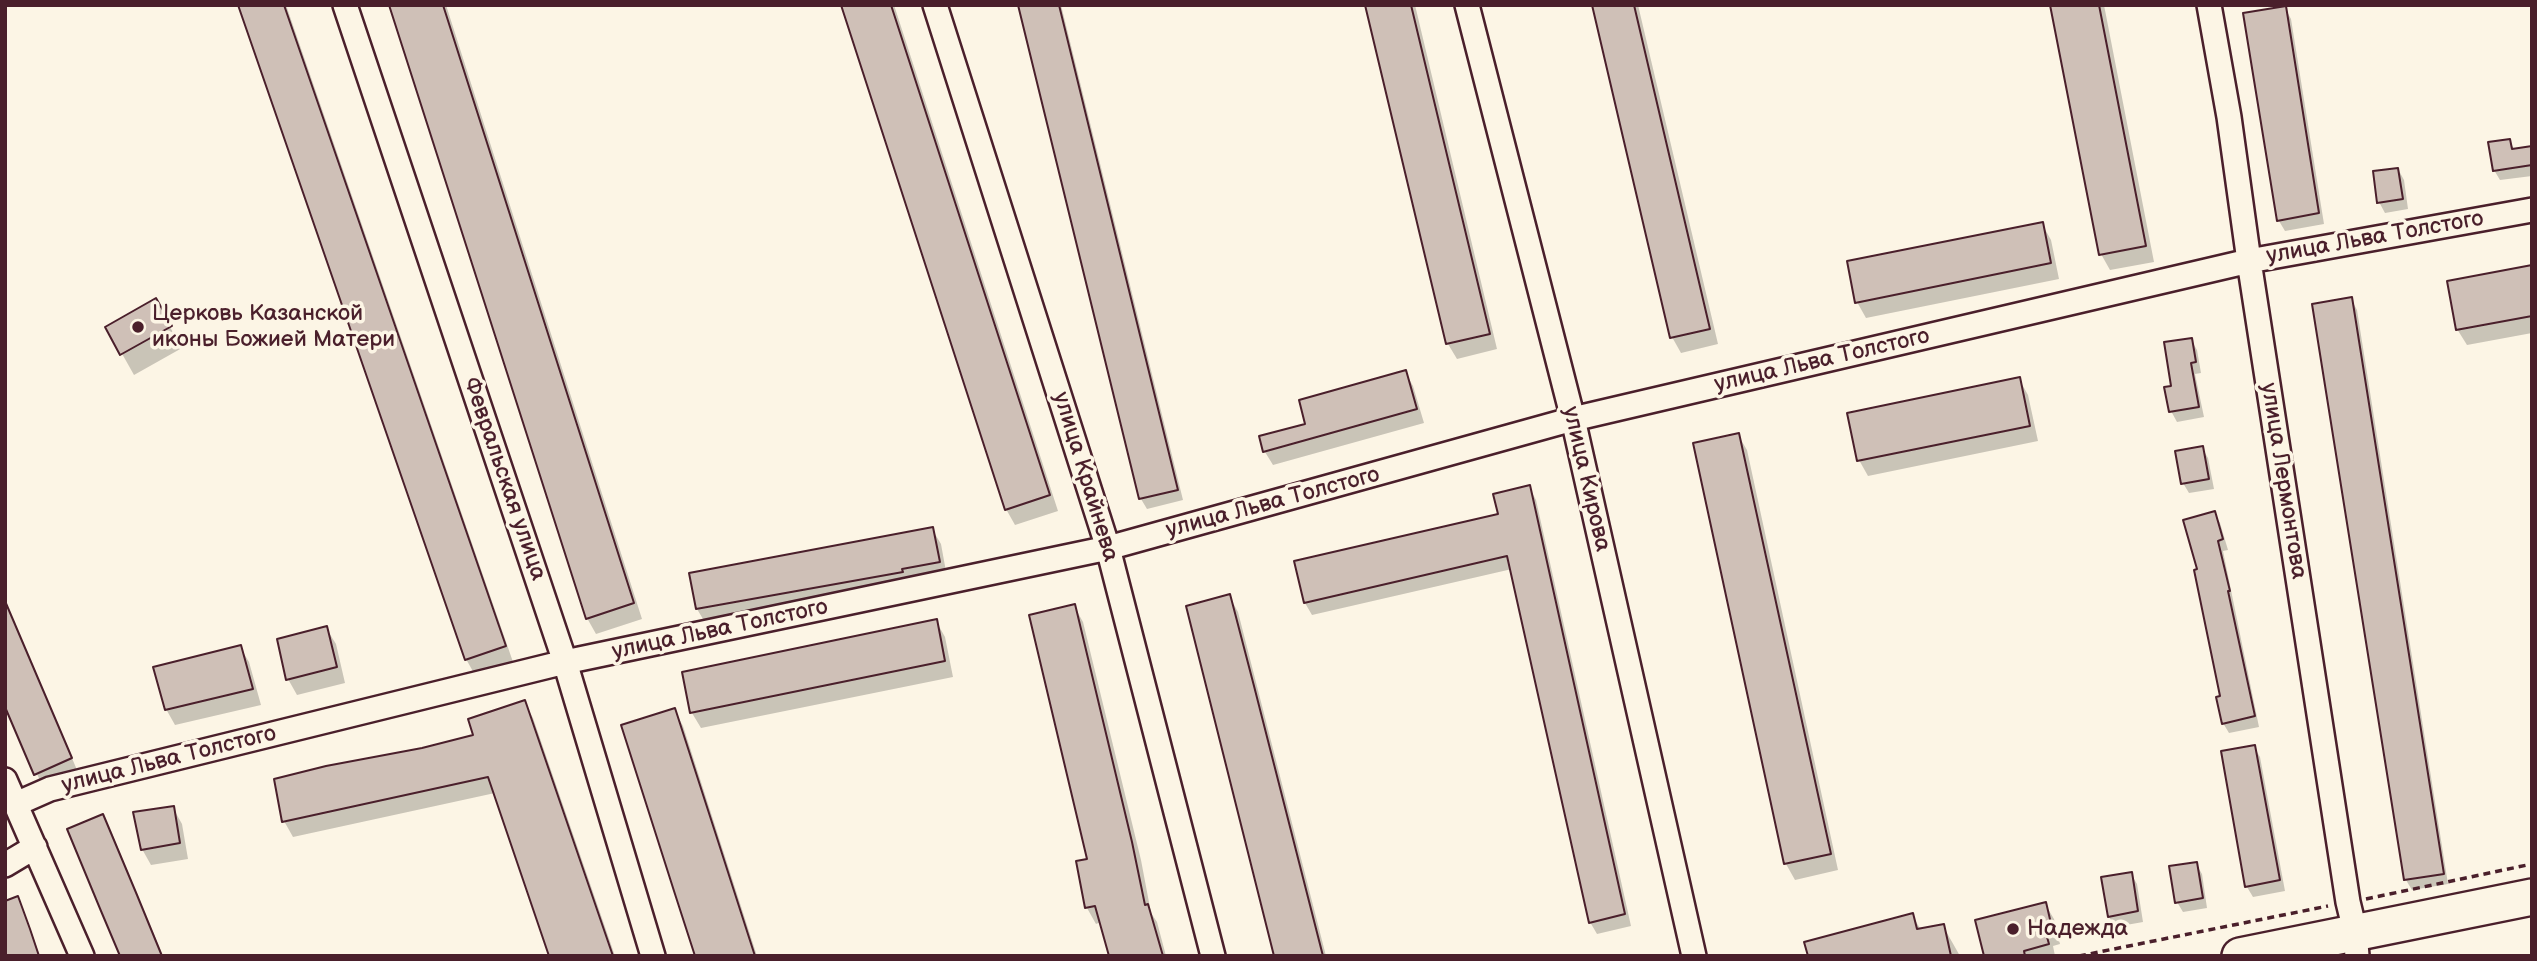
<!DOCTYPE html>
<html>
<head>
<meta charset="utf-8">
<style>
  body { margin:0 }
  #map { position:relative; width:2537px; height:961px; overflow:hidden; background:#fcf5e5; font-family:"Balsamiq Sans",sans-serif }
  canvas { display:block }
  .frame { position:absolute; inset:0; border:7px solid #4a1f2b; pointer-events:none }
</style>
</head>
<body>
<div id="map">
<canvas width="2537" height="961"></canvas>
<div class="frame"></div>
</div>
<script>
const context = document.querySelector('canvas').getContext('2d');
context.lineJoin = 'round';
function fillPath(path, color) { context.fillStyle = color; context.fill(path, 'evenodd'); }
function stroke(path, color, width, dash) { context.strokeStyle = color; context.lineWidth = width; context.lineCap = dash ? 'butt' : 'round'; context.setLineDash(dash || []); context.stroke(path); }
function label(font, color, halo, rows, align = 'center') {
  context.font = font + ' "Balsamiq Sans",sans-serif'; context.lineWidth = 7; context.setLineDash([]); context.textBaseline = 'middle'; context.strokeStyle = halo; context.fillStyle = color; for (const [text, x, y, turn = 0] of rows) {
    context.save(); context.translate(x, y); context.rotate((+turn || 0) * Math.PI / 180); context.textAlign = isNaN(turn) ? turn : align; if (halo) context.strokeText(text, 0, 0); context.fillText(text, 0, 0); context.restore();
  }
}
const shadow = new Path2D(`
  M240,5H286L513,662L475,675L466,659Z
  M391,5H446L642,619L596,634L587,618Z
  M843,5H894L1058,511L1015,525L1006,509Z
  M1020,5H1061L1183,500L1147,509L1141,499Z
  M1366,5H1415L1497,349L1457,359L1448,344Z
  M1594,5H1638L1718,344L1681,353L1672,337Z
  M2052,5H2104L2154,262L2110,270L2101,254Z
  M2285,8L2291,19L2324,224L2285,231L2279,221Z
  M2510,141L2515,151L2532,147V176L2500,180L2494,170Z
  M2398,169L2404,180L2408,209L2385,213L2379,202Z
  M2042,224L2051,240L2059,279L1866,318L1857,302Z
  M2532,267V333L2467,345L2457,329Z
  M2351,299L2357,310L2448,884L2412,890L2406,880Z
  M155,301L182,348L134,375L107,327Z
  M2191,340L2197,350L2201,373L2195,374L2204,417L2177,422L2171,411L2173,387Z
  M1405,372L1413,386L1424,423L1273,465L1265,452L1261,437L1307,425Z
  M2019,379L2028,395L2038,441L1868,476L1859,460Z
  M1738,435L1747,450L1838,870L1795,880L1786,864L1695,444Z
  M2202,448L2208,458L2214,489L2189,493L2183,483Z
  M1529,487L1536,500L1631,926L1597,934L1590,922L1512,569L1312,615L1305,603L1500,516Z
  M2214,513L2220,523L2228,550L2223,551L2259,727L2229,733L2223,723L2222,697L2199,570Z
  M932,529L941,544L947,577L706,624L697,609Z
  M1229,596L1238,612L1326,956H1277Z
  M5,600L77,770L42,785L5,703Z
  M1074,606L1083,622L1141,860L1151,913L1157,922L1166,956H1111L1101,922L1096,924L1087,908L1090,861Z
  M936,621L945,637L953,677L701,728L692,713L684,673Z
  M326,628L336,644L345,683L297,695L288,679Z
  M240,647L249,662L261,705L175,725L166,709Z
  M524,702L533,718L615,956H551L495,793L293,837L284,821L423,750L476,736Z
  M674,710L683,726L757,956H697Z
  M2254,747L2260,757L2285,891L2253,897L2247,887Z
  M173,808L182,824L188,859L151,865L142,849Z
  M102,816L111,831L163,956H122Z
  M2196,864L2202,874L2207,908L2183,912L2177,902Z
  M2131,874L2137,884L2143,922L2115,927L2109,917Z
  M17,898L23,908L40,956H5Z
  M2045,904L2054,919L2060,944L2053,946L2055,956H1986Z
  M1912,915L1921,930L1943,926L1960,956H1810Z`);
const building = new Path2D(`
  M238,5H284L506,646L465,660Z
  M389,5H443L634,603L586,619Z
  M841,5H891L1050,495L1005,510Z
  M1018,5H1059L1178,490L1139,499Z
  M1365,5H1411L1490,334L1446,344Z
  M1592,5H1634L1710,329L1670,338Z
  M2050,5H2099L2146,246L2099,255Z
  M2286,6L2319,213L2277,221L2243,13Z
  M2510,139L2512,149L2532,146V165L2493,171L2488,142Z
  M2398,168L2403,199L2377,203L2373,171Z
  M2043,222L2051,263L1855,303L1847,261Z
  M2532,265V316L2456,330L2447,281Z
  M2352,297L2444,874L2404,880L2312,304Z
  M156,298L172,326L120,355L105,327Z
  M2192,338L2196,362L2191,363L2199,407L2169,412L2164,387L2171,386L2164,342Z
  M1406,370L1417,409L1263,452L1259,436L1305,424L1299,400Z
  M2020,377L2030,426L1857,461L1847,413Z
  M1739,433L1831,854L1784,864L1693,443Z
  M2203,446L2209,479L2181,484L2175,451Z
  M1530,485L1625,914L1589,923L1507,556L1304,603L1294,561L1498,514L1493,494Z
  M2215,511L2223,539L2218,541L2230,591H2228L2255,716L2222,724L2216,697L2220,696L2194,570L2197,569L2183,520Z
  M933,527L940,562L902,569L903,572L696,609L689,573Z
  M1230,594L1254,686L1323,956H1274L1186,606Z
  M5,601L72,758L34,775L5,707Z
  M1075,604L1132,842L1145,905L1148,904L1163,956H1109L1095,906L1085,908L1076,861L1087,859L1029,615Z
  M937,619L945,661L690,713L682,672Z
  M327,626L337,667L286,680L277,639Z
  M241,645L253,689L165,710L153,667Z
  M525,700L613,956H549L488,777L282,822L274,779L326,766L422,748L473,735L468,719Z
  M675,708L718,841L755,956H695L674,891L621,725Z
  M2255,745L2280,880L2245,887L2221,751Z
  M174,806L180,843L141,850L133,812Z
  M103,814L137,895L162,956H120L101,911L67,829Z
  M2197,862L2203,898L2175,903L2169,866Z
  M2132,872L2138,911L2108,917L2101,877Z
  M18,896L30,929L39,956H5V901Z
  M2046,902L2052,928L2045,930L2049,944L2024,951L2025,956H1984L1975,920Z
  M1913,913L1917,929L1944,924L1951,956H1808L1804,942Z`);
const path = new Path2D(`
  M2366,899L2532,864
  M2079,956L2328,906`);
const minor = new Path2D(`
  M345,5L565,662L653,956
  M935,5L1108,548L1213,956
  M1467,5L1573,419L1694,956
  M2209,5L2229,117L2249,261L2348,902L2355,931L2357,956
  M5,780L82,956
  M16,804L50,789L565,662L1108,548L1573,419L2249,261L2532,210
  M5,865L35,847`);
const primary = new Path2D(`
  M2240,956L2532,897`);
const markers = [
  [138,327,7,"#4a1f2b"],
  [2013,929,7,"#4a1f2b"]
];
const streetNames = [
  ["улица Льва Толстого",2375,238,-10],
  ["улица Льва Толстого",1822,361,-13],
  ["улица Крайнева",1085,477,73],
  ["Февральская улица",504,479,71],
  ["улица Кирова",1586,479,77],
  ["улица Лермонтова",2283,481,81],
  ["улица Льва Толстого",1273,503,-15],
  ["улица Льва Толстого",720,630,-12],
  ["улица Льва Толстого",169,760,-14]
];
const poiNames = [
  ["Церковь Казанской",152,314],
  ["иконы Божией Матери",152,340],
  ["Надежда",2027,929]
];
fillPath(shadow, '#0003');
fillPath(building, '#cfc0b7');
stroke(building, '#4a1f2b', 2);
stroke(minor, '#4a1f2b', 28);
stroke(primary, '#4a1f2b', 40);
stroke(path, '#4a1f2b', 3.5, [7, 5]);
stroke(minor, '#fcf5e5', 23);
stroke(primary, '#fcf5e5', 35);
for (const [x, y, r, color] of markers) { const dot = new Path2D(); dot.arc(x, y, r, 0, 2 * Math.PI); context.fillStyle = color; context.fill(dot); stroke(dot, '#fcf5e5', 2.5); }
label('23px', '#4a1f2b', '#fcf5e5', streetNames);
label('23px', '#4a1f2b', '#fcf5e5', poiNames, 'left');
</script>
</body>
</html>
